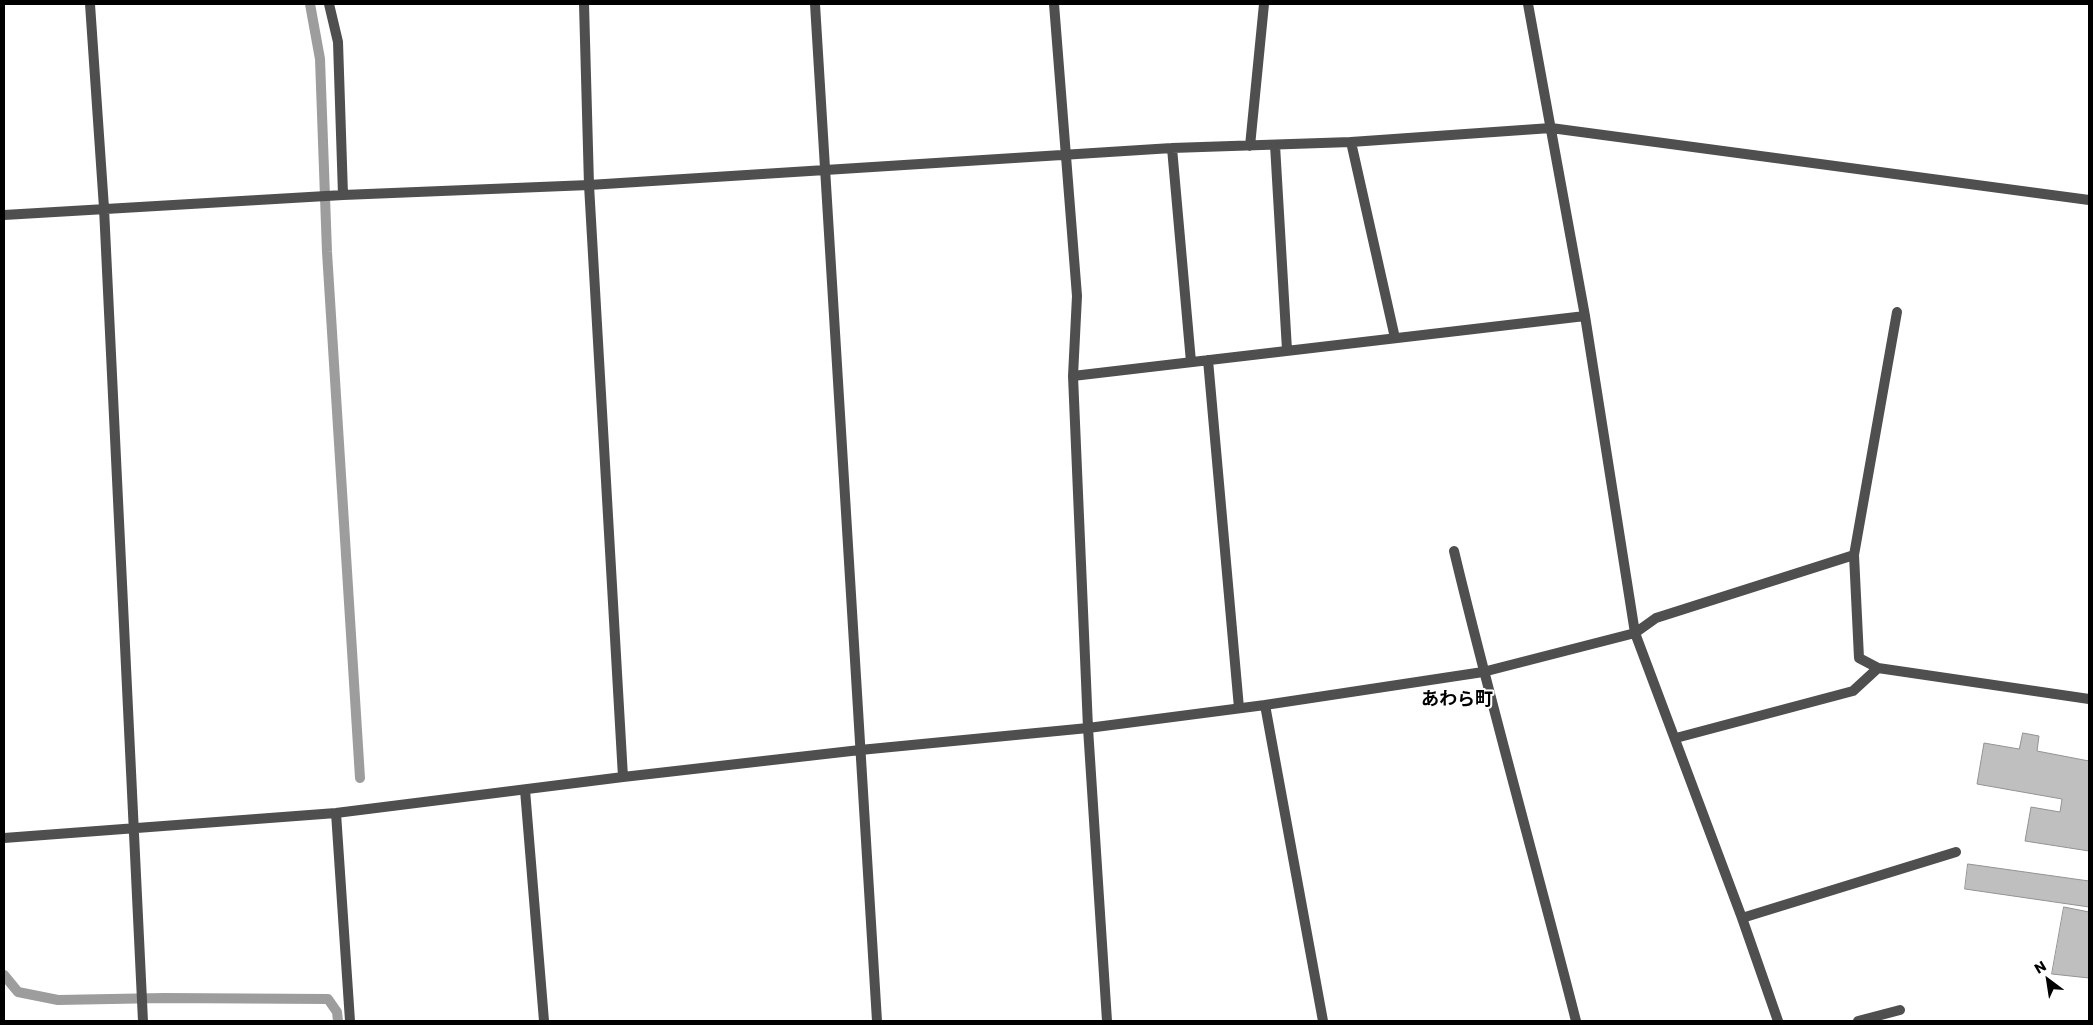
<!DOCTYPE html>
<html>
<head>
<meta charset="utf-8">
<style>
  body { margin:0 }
  #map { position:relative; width:2093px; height:1025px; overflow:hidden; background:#fff; font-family:Poppins,sans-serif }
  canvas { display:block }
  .frame { position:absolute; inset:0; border:5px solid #000; pointer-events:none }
  .north { position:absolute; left:2023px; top:955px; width:50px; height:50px; -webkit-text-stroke:4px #fff; paint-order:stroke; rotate:329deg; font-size:14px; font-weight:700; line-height:20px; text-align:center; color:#000 }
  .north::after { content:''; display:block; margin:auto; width:18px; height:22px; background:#000; clip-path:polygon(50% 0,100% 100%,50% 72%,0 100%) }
</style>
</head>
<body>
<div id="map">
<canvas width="2093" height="1025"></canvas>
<div class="frame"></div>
<div class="north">N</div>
</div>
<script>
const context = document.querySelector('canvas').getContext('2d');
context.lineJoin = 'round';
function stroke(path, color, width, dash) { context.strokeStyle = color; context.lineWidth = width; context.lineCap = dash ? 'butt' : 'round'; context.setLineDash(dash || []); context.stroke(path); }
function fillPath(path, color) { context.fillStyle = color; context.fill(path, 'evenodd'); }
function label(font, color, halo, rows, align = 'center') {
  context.font = font + ' Poppins,"Noto Sans JP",sans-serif'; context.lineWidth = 4; context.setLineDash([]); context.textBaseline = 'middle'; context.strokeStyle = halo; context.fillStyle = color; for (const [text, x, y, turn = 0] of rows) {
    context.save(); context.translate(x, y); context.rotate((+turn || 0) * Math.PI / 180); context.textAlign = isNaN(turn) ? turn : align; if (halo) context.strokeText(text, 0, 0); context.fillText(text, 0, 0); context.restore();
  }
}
const stream = new Path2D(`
  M310,4L320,59L327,252L360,778
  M4,975L18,992L58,1000L164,998L328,999L337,1012L338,1021`);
const building = new Path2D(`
  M2023,733L2039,736L2037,751L2089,761V851L2025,841L2031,807L2060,812L2062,799L1977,784L1984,743L2019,749Z
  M1968,864L2089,881V907L1965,889Z
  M2064,907L2089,912V978L2052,974Z`);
const street = new Path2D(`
  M90,4L104,208L143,1021
  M329,4L338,42L343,195
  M584,4L589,185L623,777
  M815,4L877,1021
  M1054,4L1077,296L1073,376L1088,728L1107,1021
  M1528,4L1585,316L1635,633L1742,918L1778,1021
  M1351,142L1395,338
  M1275,145L1287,350
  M1250,146L1264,4
  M1172,148L1191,362
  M4,215L343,195L589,185L1172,148L1351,142L1551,128L2089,200
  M1897,312L1854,555L1859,658L1878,668L2089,699
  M1208,360L1239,708
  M1073,376L1585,316
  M1454,551C1492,709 1536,864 1576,1021
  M1265,705L1323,1021
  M1676,738L1853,691L1878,668
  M525,790L544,1021
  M336,813L350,1021
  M4,838L336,813L623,777L860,750L1088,728L1265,705L1483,672L1635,633L1656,618L1854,555
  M1742,918L1956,852
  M1858,1021L1900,1010`);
const neighbourhoodNames = [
  ["あわら町",1457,700]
];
stroke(stream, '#9d9d9d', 10);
fillPath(building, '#bfbfbf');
stroke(building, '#939393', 1);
stroke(street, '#4f4f4f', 10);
label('bold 18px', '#000', '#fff', neighbourhoodNames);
</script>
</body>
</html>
